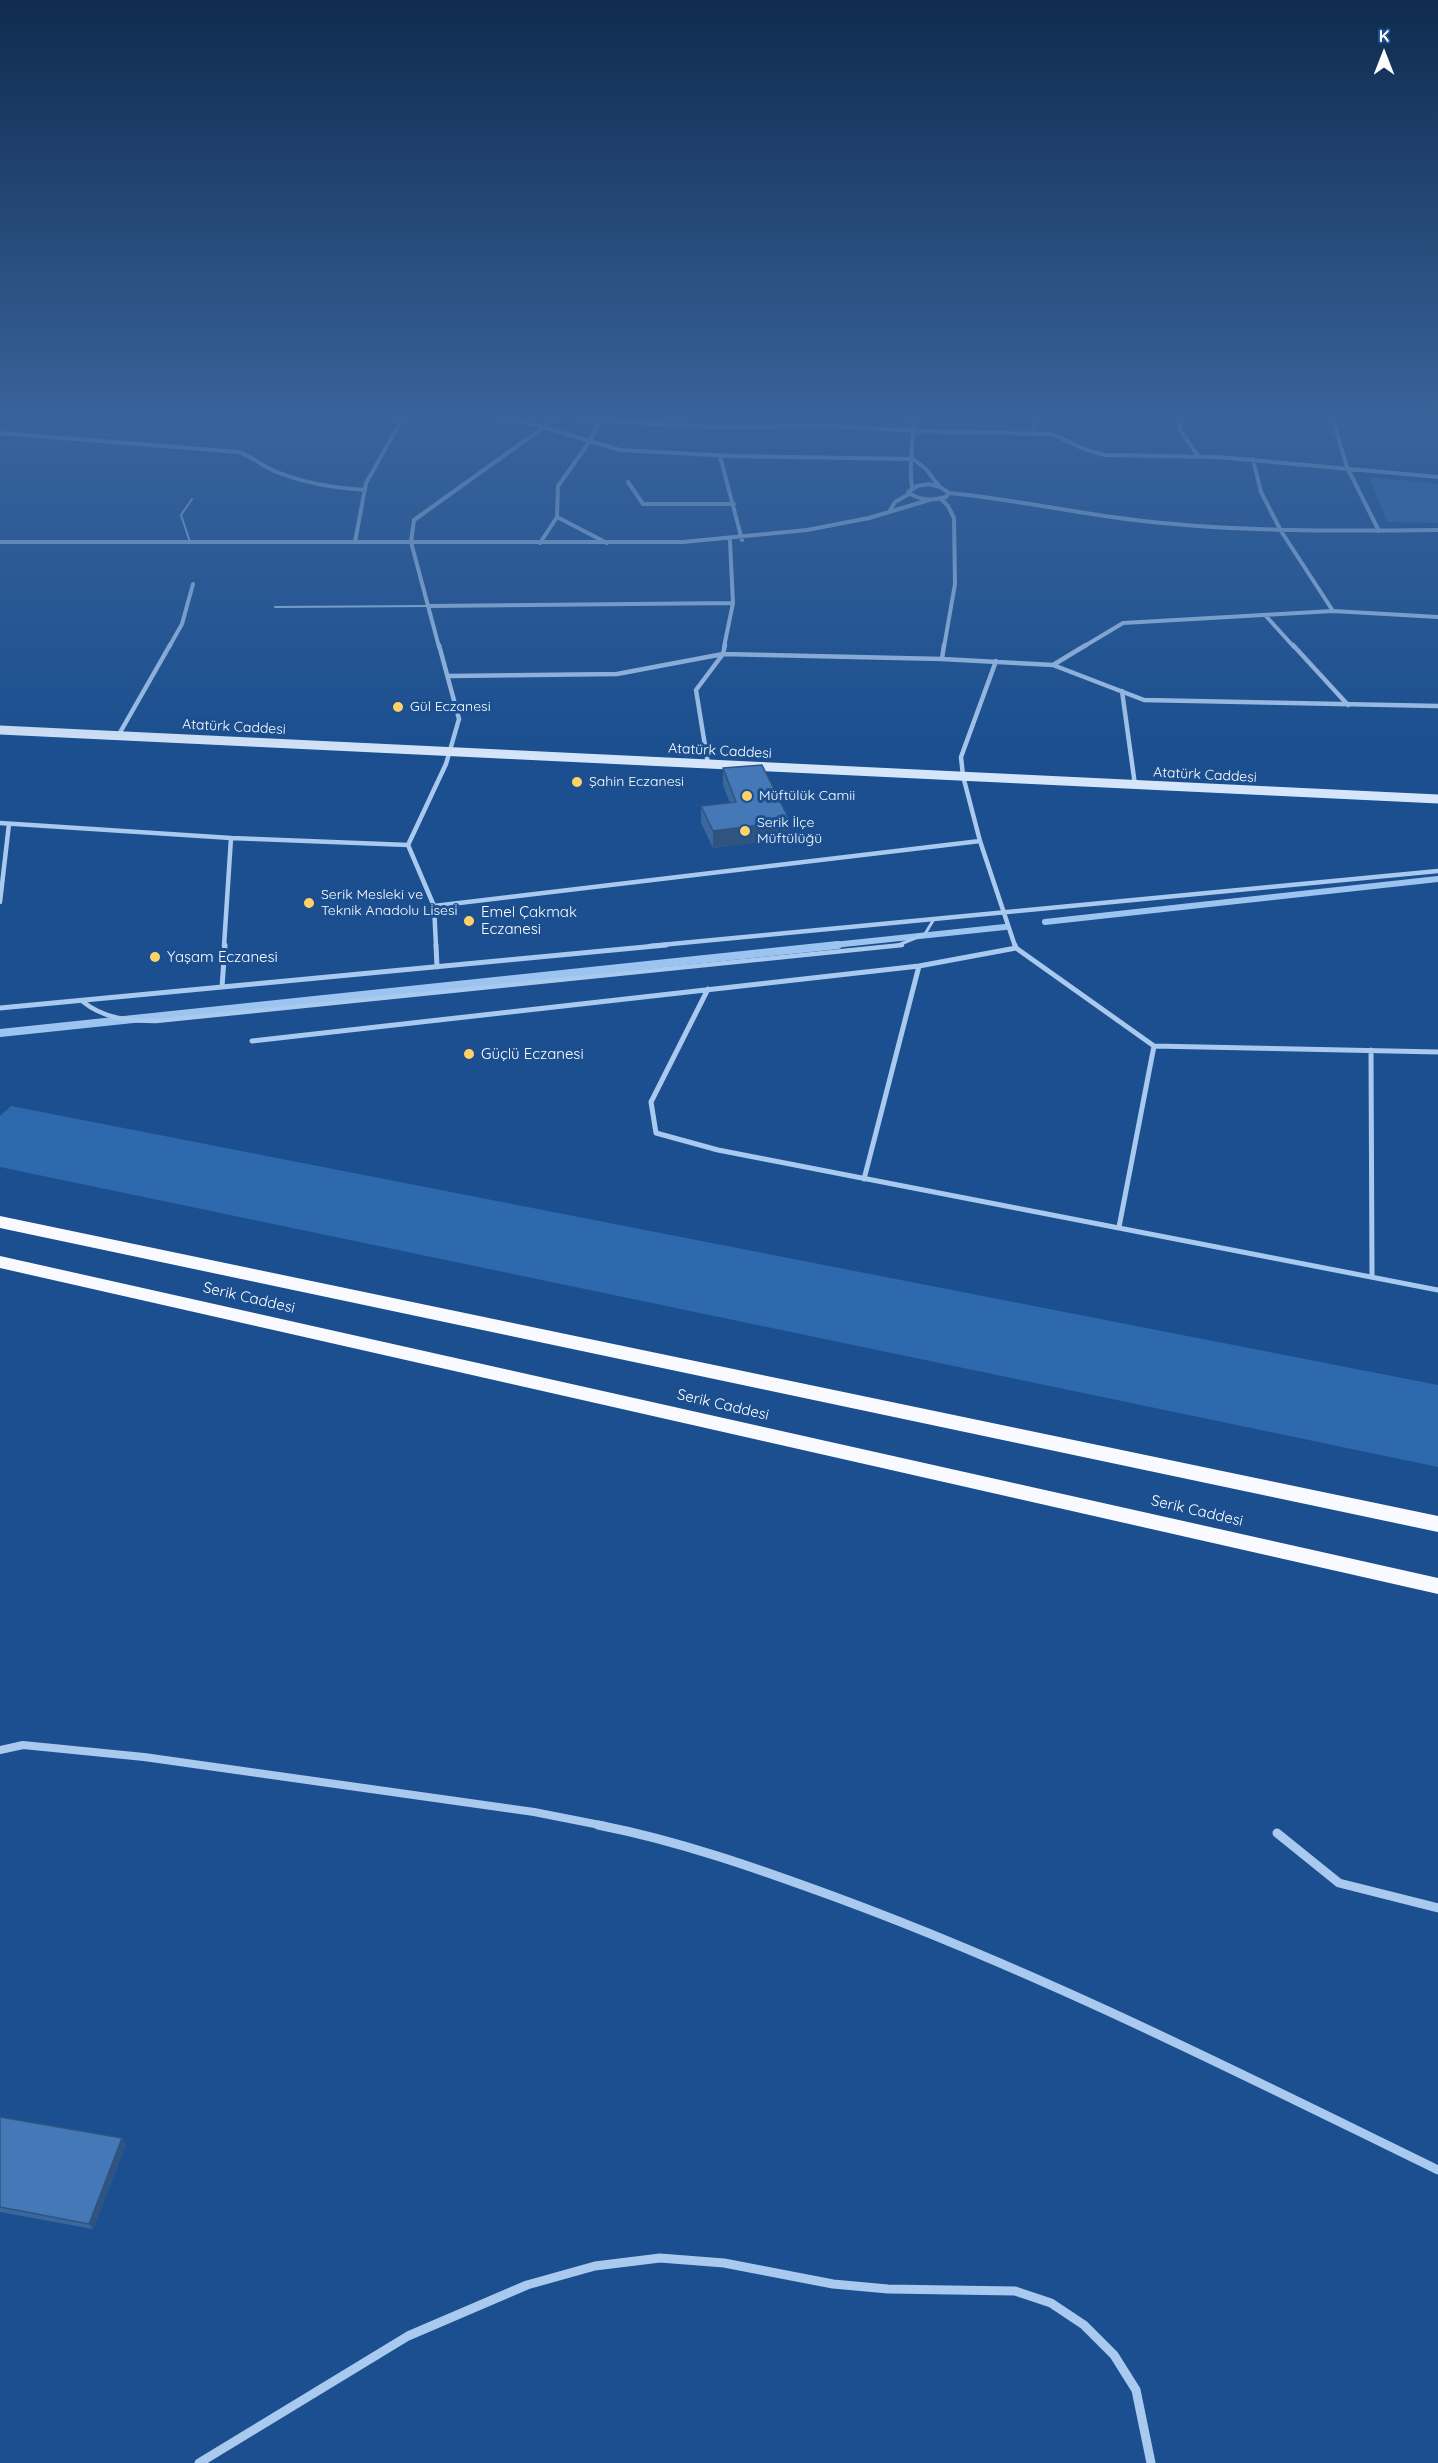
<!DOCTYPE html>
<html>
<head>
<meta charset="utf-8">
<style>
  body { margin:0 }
  #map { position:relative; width:1438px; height:2463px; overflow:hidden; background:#1b4f8f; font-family:Quicksand,sans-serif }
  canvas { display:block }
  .north { position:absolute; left:1354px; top:24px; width:60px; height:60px; -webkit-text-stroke:4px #1b4f8f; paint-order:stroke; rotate:0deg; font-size:16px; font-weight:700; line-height:24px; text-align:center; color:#fff }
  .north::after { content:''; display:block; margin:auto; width:21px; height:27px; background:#fff; clip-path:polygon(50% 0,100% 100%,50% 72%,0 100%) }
</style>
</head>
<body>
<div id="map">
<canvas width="1438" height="2463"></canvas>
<div class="north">K</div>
</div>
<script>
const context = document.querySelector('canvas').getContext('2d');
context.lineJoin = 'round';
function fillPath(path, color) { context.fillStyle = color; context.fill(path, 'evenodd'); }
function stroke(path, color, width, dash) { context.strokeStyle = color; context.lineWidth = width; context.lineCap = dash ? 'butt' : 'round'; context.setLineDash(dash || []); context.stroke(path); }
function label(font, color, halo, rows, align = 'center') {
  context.font = font + ' Quicksand,sans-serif'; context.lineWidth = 6; context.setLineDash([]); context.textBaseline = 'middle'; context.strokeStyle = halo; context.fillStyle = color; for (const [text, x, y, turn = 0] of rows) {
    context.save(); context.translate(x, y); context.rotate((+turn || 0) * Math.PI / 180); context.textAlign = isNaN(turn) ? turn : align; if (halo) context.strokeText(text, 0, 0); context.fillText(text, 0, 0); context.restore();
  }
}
const green = new Path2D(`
  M1369,477L1438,484V523L1387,522Z
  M11,1106L1438,1385V1467L0,1167V1116Z`);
const streamFar1 = new Path2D(`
  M1045,922L1438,879
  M824,946L1005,927`);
const stream = new Path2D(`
  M0,1033L838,945`);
const serviceFar2 = new Path2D(`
  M190,542L181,515L192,499
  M275,607L428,606`);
const serviceFar1 = new Path2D(`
  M896,946L925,934L934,919`);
const service = new Path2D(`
  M82,1001C104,1019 129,1021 156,1021L902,945`);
const minorFar4 = new Path2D(`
  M352,414L403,418L405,414
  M483,414L543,427L620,450L731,456L913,459L925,468L940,487
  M562,414L600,421L717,427L836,426L914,431L1052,434L1086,450L1106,455L1218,457L1438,477
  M912,414C915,440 908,463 912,487
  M1179,414L1180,430L1199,457
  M1331,414L1347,467L1379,531
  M0,433L239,452C253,457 263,467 277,472C304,483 335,488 365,490
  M1033,433L1037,414
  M720,456L742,540
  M1253,459L1261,492L1281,531L1333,611
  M628,482L643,504H734
  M929,484L940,487L949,493L946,497C932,501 919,501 908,492L917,486Z
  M949,493C1014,499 1078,514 1143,521C1241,532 1340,531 1438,530
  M941,499L948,506L954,518L955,584L944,647
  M889,512L895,502L909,494
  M557,517L607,543
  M0,542H683L807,530L869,518L929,500
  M355,542L366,483L403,418
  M540,543L557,517L558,486L590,441L600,421
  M428,606L733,603
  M1265,615L1294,647
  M169,647L182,624L193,584
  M439,647L411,542L414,520L562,414
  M724,647L733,603L730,541
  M1083,647L1123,623L1333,611L1438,617`);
const minorFar3 = new Path2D(`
  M1293,645L1348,705
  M942,659L944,645
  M996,661L961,757L963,776L980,841L1015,946
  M1053,665L1086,645
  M449,676L617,674L723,654L942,659L1053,665L1144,700L1438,706
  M1122,691L1135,785
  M118,736L170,645
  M708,764L696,690L723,654L725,645
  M0,823L231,838L408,845
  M0,902L9,824
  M434,906L980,841
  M224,946L231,838
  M436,946L434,906L408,845L446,764L459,719L439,645
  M650,946L1438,871`);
const minorFar2 = new Path2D(`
  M436,945L437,967
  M1015,945L1016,948L1154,1046L1438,1052
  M222,987L225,945
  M708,989L651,1102L656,1133L718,1150L1438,1290
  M0,1008L666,945
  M252,1041L919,966L1016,948
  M1371,1050L1372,1275
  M864,1179L919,966
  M1119,1227L1154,1046`);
const minorFar1 = new Path2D(`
  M0,1750L23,1745L144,1757L534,1812L605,1826`);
const minor = new Path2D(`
  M598,1825C680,1841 759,1869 838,1898C1044,1974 1241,2074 1438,2170
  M1277,1833L1339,1883L1438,1908
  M199,2463L408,2336L527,2285L595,2266L660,2258L724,2263L833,2284L888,2289L1015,2291L1051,2303L1084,2325L1114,2355L1136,2390L1151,2463`);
const secondary = new Path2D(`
  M0,730L1438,799`);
const trunk = new Path2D(`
  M0,1216L1438,1516V1532L0,1228Z
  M0,1256L1438,1578V1594L0,1268Z`);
const wall = new Path2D(`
  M723,768L789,838L713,848L701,823V806L730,803L723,785Z
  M0,2117L126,2144L93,2229L0,2212Z`);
const shadedWall = new Path2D(`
  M790,821L789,838L713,848V831Z
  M122,2138L126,2144L93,2229L89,2224Z`);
const building = new Path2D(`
  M762,765L790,821L713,831L701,806L736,802L723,768Z
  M0,2117L122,2138L89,2224L0,2207Z`);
const markers = [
  [398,707,6,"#ffd166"],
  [577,782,6,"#ffd166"],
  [747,796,6,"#ffd166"],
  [745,831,6,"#ffd166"],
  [309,903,6,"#ffd166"],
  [469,921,6,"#ffd166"],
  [155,957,6,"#ffd166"],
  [469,1054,6,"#ffd166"]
];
const farPoinames = [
  ["Gül Eczanesi",410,707],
  ["Şahin Eczanesi",589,782],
  ["Müftülük Camii",759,796],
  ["Serik İlçe",757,823],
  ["Müftülüğü",757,839],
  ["Serik Mesleki ve",321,895],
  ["Teknik Anadolu Lisesi",321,911]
];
const farStreetnames = [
  ["Atatürk Caddesi",234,727,3],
  ["Atatürk Caddesi",720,751,3],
  ["Atatürk Caddesi",1205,775,3]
];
const poiNames = [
  ["Emel Çakmak",481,912],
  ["Eczanesi",481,929],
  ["Yaşam Eczanesi",167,957],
  ["Güçlü Eczanesi",481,1054]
];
const streetNames = [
  ["Serik Caddesi",249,1298,13],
  ["Serik Caddesi",723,1405,13],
  ["Serik Caddesi",1197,1511,13]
];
fillPath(green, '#2e69ad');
stroke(streamFar1, '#9cc4f0', 6);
stroke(stream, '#9cc4f0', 8);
stroke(serviceFar2, '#a9c9ee', 2);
stroke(serviceFar1, '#a9c9ee', 3);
stroke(service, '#a9c9ee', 4.5);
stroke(minorFar4, '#a9c9ee', 4);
stroke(minorFar3, '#a9c9ee', 4.5);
stroke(minorFar2, '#a9c9ee', 5);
stroke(minorFar1, '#a9c9ee', 8);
stroke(minor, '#a9c9ee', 9);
stroke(secondary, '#d6e6fa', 9);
fillPath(trunk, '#f8faff');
fillPath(wall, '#3a679d');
fillPath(shadedWall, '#305480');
fillPath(building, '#4478b7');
stroke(building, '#305480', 1.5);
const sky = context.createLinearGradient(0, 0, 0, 759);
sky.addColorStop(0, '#0f2b4f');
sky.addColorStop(0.55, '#39639b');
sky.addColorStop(1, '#39639b00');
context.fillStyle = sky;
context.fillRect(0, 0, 1438, 759);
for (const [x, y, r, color] of markers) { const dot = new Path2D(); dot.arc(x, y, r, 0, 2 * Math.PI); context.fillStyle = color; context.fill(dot); stroke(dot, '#1b4f8f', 2); }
label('14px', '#fff', '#1b4f8f', farPoinames, 'left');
label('14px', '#fff', '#1b4f8f', farStreetnames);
label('15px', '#fff', '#1b4f8f', poiNames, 'left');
label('15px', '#fff', '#1b4f8f', streetNames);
</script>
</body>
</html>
